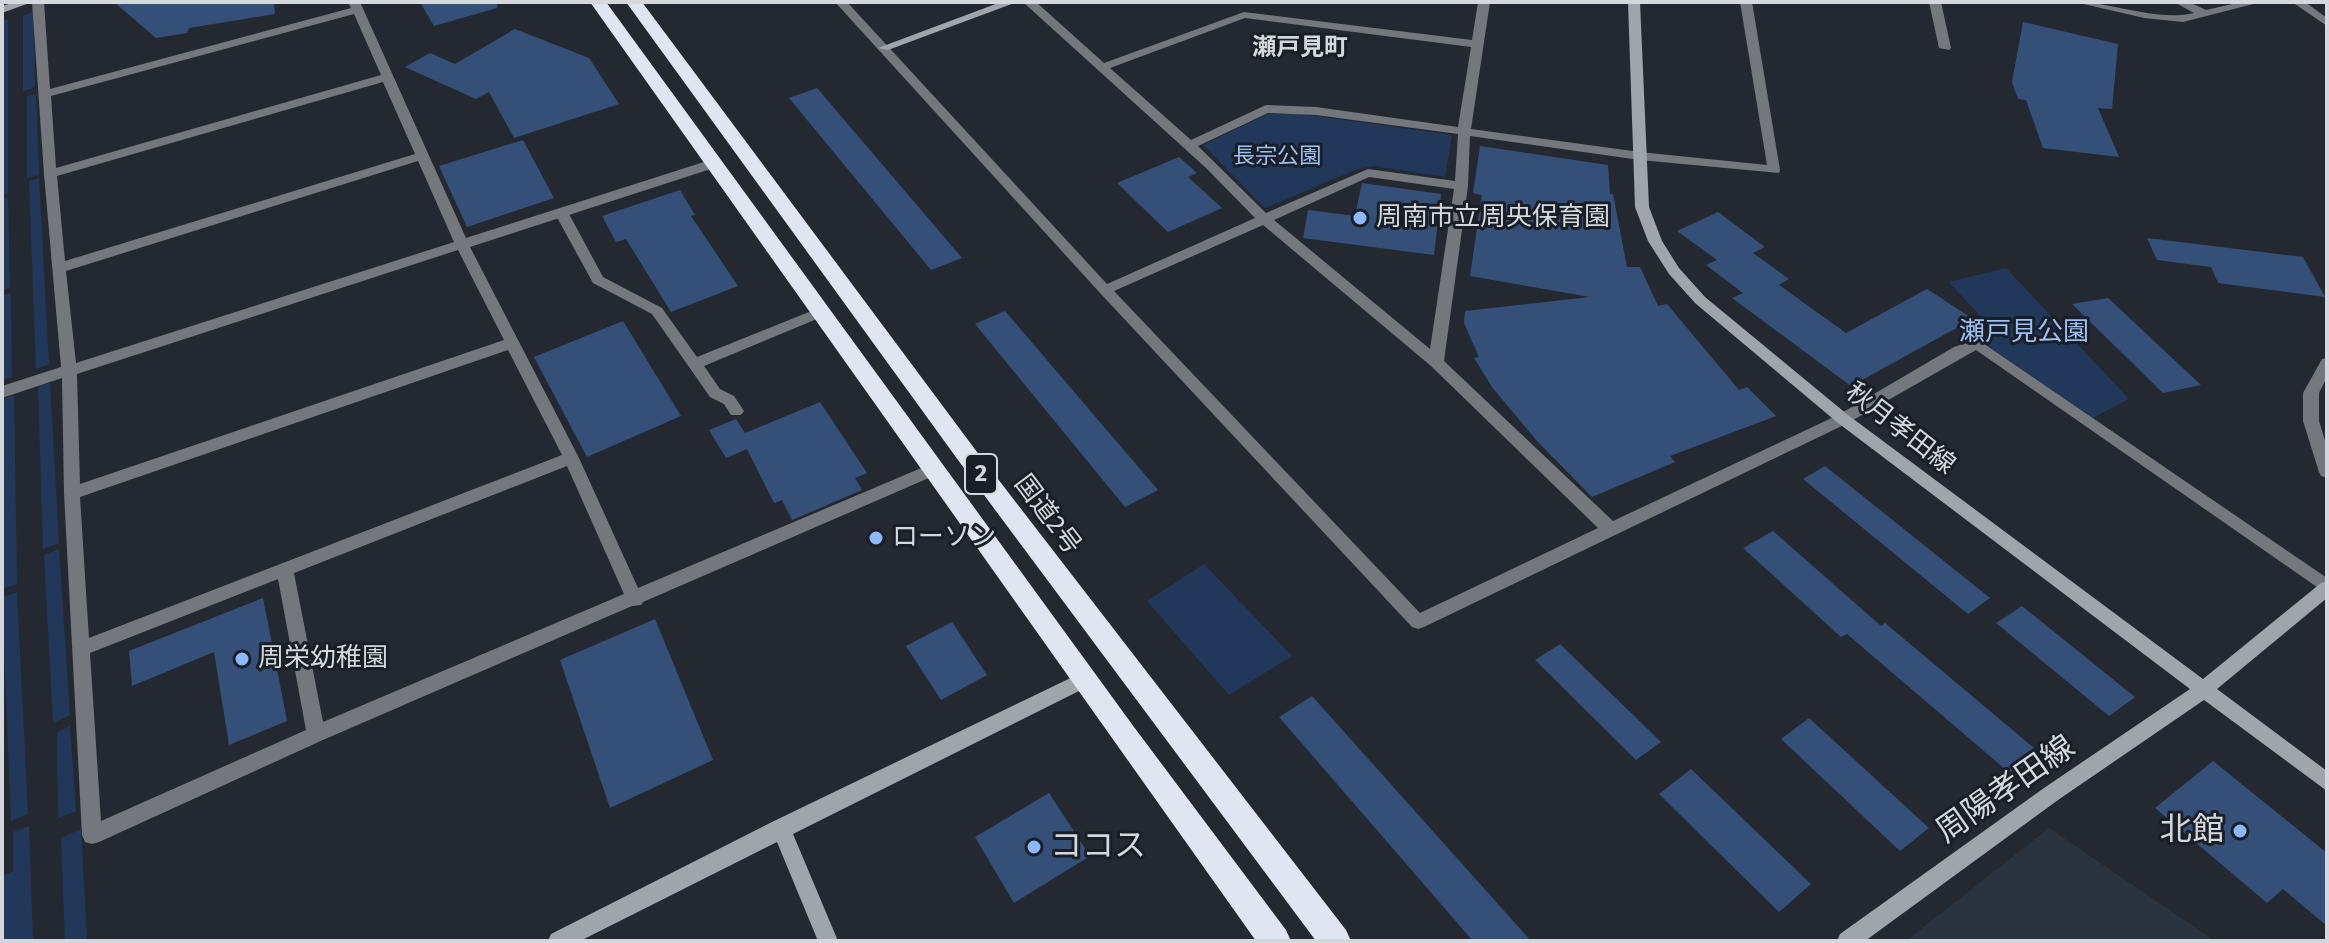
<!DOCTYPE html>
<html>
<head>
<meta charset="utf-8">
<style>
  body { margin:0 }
  #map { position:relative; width:2329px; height:943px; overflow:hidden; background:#242931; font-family:"Fira Sans",sans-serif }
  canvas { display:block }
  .frame { position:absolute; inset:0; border:4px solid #d4d8dd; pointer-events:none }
</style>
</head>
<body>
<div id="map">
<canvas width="2329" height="943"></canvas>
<div class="frame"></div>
</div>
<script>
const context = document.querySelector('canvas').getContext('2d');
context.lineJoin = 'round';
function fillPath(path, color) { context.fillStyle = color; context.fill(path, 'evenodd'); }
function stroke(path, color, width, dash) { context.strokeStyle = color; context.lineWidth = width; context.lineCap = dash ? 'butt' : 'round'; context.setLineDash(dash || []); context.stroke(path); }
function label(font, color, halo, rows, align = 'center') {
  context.font = font + ' "Fira Sans","Noto Sans JP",sans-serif'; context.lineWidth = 6; context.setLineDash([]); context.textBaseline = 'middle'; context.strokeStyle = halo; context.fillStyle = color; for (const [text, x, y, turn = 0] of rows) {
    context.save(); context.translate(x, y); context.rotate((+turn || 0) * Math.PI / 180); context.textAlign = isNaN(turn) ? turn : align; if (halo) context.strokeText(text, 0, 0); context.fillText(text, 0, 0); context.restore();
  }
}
const built = new Path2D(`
  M2049,828L2215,941H1906Z`);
const green = new Path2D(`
  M33,12L35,87L23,91V16Z
  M8,19V194L2,195V21Z
  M36,94L39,175L27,178V96Z
  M1268,114H1302L1452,135L1445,177L1373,166L1358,169L1265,208L1203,145Z
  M39,178L49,364L36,369L29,181Z
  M8,197L10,288L2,290V199Z
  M2006,268L2129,399L2093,418L1975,337L1991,328L1949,282Z
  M11,293L12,377L2,380V295Z
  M50,383L59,543L43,549L38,387Z
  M14,395L17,584L2,589V399Z
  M59,549L70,715L53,723L44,555Z
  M1204,564L1292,656L1229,695L1147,601Z
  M17,592L28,814L11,821L2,597Z
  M70,726L76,811L58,818L57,732Z
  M29,826L33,941H2V876L13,871V832Z
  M81,829L87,941H65L61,838Z`);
const building = new Path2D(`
  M114,2H274L275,14L189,28L187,33L156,38Z
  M420,2H497V8L434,26Z
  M2023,22L2118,44L2112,109L2098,108L2119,157L2043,148L2026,100L2018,99L2012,82Z
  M515,29L589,58L619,104L514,138L489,92L476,99L405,67L430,53L455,64Z
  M817,88L962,258L931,270L789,98Z
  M523,140L554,198L467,227L439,166Z
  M1480,146L1608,165L1610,194H1613L1627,267H1640L1658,306L1667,304L1739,390L1747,387L1776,416L1670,456L1675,462L1592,497L1537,441L1492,387L1474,358L1479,357L1464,323L1465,311L1590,297L1470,276L1482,195L1473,193Z
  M1179,157L1197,173L1188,177L1222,208L1168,232L1117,183Z
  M1362,183L1441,194L1434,255L1303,238L1308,210L1355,216Z
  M680,190L695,215L691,216L738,286L671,312L626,239L616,242L602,216Z
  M1718,212L1765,247L1753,253L1789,279L1779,285L1846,333L1927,289L1973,319L1851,386L1732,298L1743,293L1706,265L1717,260L1677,231Z
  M2147,238L2303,257L2325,297L2218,283L2211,267L2157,260Z
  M2108,298L2201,385L2163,393L2072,304Z
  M1005,311L1158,490L1125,507L975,324Z
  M623,321L681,416L587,457L534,357Z
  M820,402L867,473L855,478L862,490L792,520L782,500L774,503L747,449L726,458L709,430L736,419L745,433Z
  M1825,466L1990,598L1968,614L1803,479Z
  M1773,531L1881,626L1885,623L2040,753L2012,775L1847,634L1841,637L1743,548Z
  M263,598L287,721L229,745L214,652L132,686L129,651Z
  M2022,606L2135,697L2109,716L1996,623Z
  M655,619L713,760L610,808L560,660Z
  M952,622L987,675L941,700L906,646Z
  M1560,644L1661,742L1636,760L1535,660Z
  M1312,696L1531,941H1473L1279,717Z
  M1809,718L1929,828L1900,851L1781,739Z
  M2213,761L2327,853V926L2283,889L2267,903L2155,808Z
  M1691,769L1811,884L1779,912L1659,794Z
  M1049,793L1090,856L1014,903L975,837Z`);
const lane = new Path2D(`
  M561,208L568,212L603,277L662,308L697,357L814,310L819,308L826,313L824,316L704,366L720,389L734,396L744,411L741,415H731L724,404L710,397L652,314L593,283L554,212Z`);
const street = new Path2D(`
  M32,2H44L50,89L351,8L348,2H360L466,238L707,161H717V167L470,247L579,458L638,588L926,466H938L940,470L938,474L643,602L641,605L632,606L323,740L99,842L92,844L85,842L82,835L64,493L62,378L2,398V386L61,367L44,174ZM354,14L381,75L56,168L51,96ZM383,82L415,154L65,261L57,176ZM418,161L454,242L76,363L66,271ZM458,250L504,340L80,484L77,374ZM508,350L562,455L89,638L80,497ZM567,466L624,594L323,722L294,573ZM278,579L306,730L101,821L90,653Z
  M835,2H847L1107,284L1255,218L1206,168L1023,2H1036L1104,63L1244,12L1472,40L1478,2H1490L1471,129L1640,152L1767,165L1740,2H1752L1780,170L1779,173L1640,160L1470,136L1468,186L1444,361L1613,521L1838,415L1954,347L1977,339L2327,578V594L1976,350L1848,423L1424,627L1418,629L1412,627L1100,293ZM1245,18L1471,47L1458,127L1316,107L1266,105L1191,140L1110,68ZM1268,113L1316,115L1458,134L1455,181L1368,169L1266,213L1198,146ZM1369,177L1454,189L1430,349L1274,220ZM1263,225L1431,366L1598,528L1420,613L1114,291Z
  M1929,2H1941L1951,48L1949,50L1939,48Z
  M2075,2C2114,2 2156,22 2194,13L2174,2H2189L2206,10L2241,2H2261L2183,22L2144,18Z
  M2292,2H2305L2327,18V26Z
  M2327,358V377L2319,393V421L2327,447V478L2321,476L2319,472L2303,421V393L2322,359Z`);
const secondary = new Path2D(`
  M15,2H32L2,13V6Z
  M1001,2H1017L888,50L878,48Z
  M1628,2H1640L1649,207L1662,241L1679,268L1705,297L1848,415L2203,679L2321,583L2327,581V598L2217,689L2327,771V791L2204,700L2058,800L1865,941H1837L1840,934L2044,788L2190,689L1838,423L1695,303L1669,274L1648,241L1635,207Z
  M1085,671L1091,673L1094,679L1091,685L793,834L838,941H818L777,842L580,941H548L551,934L774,821Z`);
const highway = new Path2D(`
  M590,2H606L1134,727L1286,930L1291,941H1256Z
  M626,2H642L974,448L1346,930L1351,941H1316L958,460Z`);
const markers = [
  [1360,218,8,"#8cb9fc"],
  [876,538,8,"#8cb9fc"],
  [242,659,8,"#8cb9fc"],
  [2240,831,8,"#8cb9fc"],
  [1034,847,8,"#8cb9fc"]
];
const farParknames = [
  ["長宗公園",1277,157]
];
const farNeighbourhoodnames = [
  ["瀬戸見町",1300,48]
];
const shields = [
  [981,474,32]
];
const shieldNames = [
  ["2",981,474]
];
const poiNames = [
  ["周南市立周央保育園",1376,218],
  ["ローソン",892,538],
  ["周栄幼稚園",258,659]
];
const parkNames = [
  ["瀬戸見公園",2024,333]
];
const streetNames = [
  ["秋月孝田線",1900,429,38],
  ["国道2号",1047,515,53]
];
const nearStreetnames = [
  ["周陽孝田線",2006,790,-35]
];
const nearPoinames = [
  ["北館",2224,831],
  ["ココス",1050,847,"left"]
];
fillPath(built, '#2a3340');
fillPath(green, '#21385b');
fillPath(building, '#355078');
fillPath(lane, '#74777b');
fillPath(street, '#74777b');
fillPath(secondary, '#a0a4ab');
fillPath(highway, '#dfe6f1');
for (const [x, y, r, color] of markers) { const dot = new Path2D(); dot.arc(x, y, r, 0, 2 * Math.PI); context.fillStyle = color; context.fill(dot); stroke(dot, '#1a1f27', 3); }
label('22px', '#9dc0f4', '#1a1f27', farParknames);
label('bold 24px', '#d4d8dd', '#1a1f27', farNeighbourhoodnames);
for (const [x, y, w] of shields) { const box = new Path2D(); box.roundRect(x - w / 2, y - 20, w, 40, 6); context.fillStyle = '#1a1f27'; context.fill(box); stroke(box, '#d4d8dd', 2); }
label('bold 24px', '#d4d8dd', null, shieldNames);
label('26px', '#d4d8dd', '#1a1f27', poiNames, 'left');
label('26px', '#9dc0f4', '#1a1f27', parkNames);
label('26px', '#d4d8dd', '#1a1f27', streetNames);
label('32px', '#d4d8dd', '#1a1f27', nearStreetnames);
label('32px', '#d4d8dd', '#1a1f27', nearPoinames, 'right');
</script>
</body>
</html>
